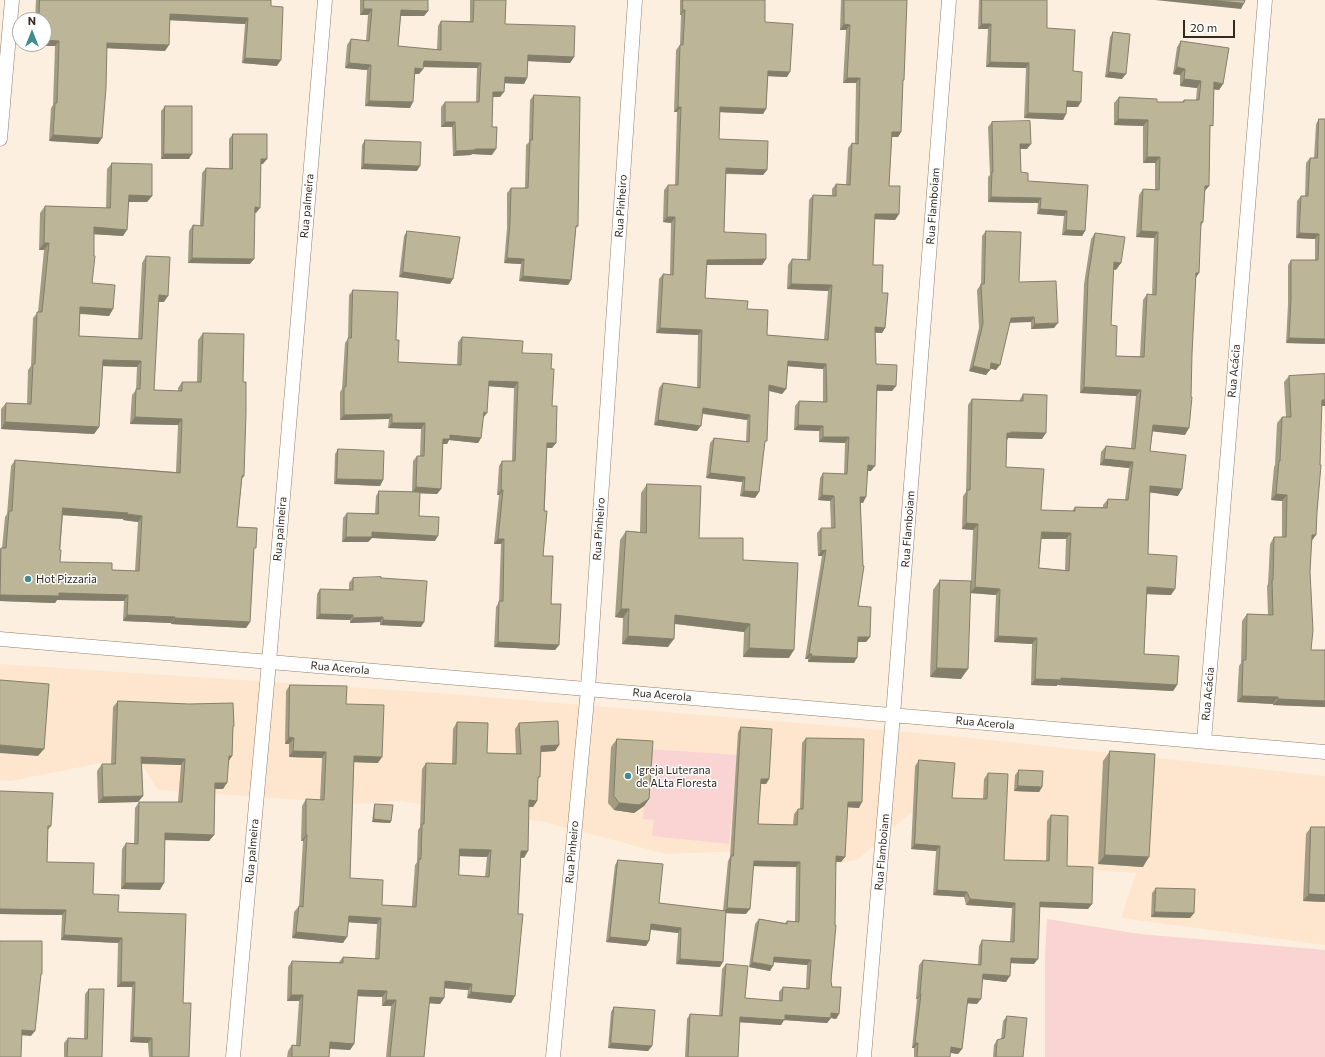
<!DOCTYPE html>
<html>
<head>
<meta charset="utf-8">
<style>
  body { margin:0 }
  #map { position:relative; width:1325px; height:1057px; overflow:hidden; background:#fdefe0; font-family:Commissioner,sans-serif }
  canvas { display:block }
  .north { position:absolute; left:12px; top:12px; width:40px; height:40px; box-sizing:border-box; background:#fff; border:1px solid #ada9a6; border-radius:50%; rotate:0deg; font-size:11px; font-weight:700; line-height:16px; text-align:center; color:#322920 }
  .north::after { content:''; display:block; margin:auto; width:14px; height:18px; background:#428a8f; clip-path:polygon(50% 0,100% 100%,50% 72%,0 100%) }
  .scale { position:absolute; left:1183px; top:20px; width:52px; height:18px; box-sizing:border-box; border:2px solid #322920; border-top:0; padding-left:5px; font-size:12px; line-height:14px; white-space:nowrap; color:#322920; -webkit-text-stroke:3px #fff; paint-order:stroke }
</style>
</head>
<body>
<div id="map">
<canvas width="1325" height="1057"></canvas>
<div class="north">N</div>
<div class="scale">20 m</div>
</div>
<script>
const context = document.querySelector('canvas').getContext('2d');
context.lineJoin = 'round';
function fillPath(path, color) { context.fillStyle = color; context.fill(path, 'evenodd'); }
function stroke(path, color, width, dash) { context.strokeStyle = color; context.lineWidth = width; context.lineCap = dash ? 'butt' : 'round'; context.setLineDash(dash || []); context.stroke(path); }
function label(font, color, halo, rows, align = 'center') {
  context.font = font + ' Commissioner,sans-serif'; context.lineWidth = 3; context.setLineDash([]); context.textBaseline = 'middle'; context.strokeStyle = halo; context.fillStyle = color; for (const [text, x, y, turn = 0] of rows) {
    context.save(); context.translate(x, y); context.rotate((+turn || 0) * Math.PI / 180); context.textAlign = isNaN(turn) ? turn : align; if (halo) context.strokeText(text, 0, 0); context.fillText(text, 0, 0); context.restore();
  }
}
const built = new Path2D(`
  M0,664L438,693L953,736L1325,776V945L1121,918L1136,873L972,862L915,809L857,860L812,869L753,868L746,851L666,854L544,822L400,801L359,804L158,790L144,768L101,763L11,781L0,780Z`);
const green = new Path2D(`
  M648,749L737,755L729,844L652,836L654,820L643,819Z
  M1047,919L1140,934L1325,950V1057H1045V955Z`);
const street = new Path2D(`
  M0,139L12,0
  M0,639L1325,752
  M1204,741L1265,0
  M233,1057L269,662L325,0
  M553,1057L588,689L635,0
  M864,1057L893,715L949,0`);
const wall = new Path2D(`
  M36,0H271V6L277,66L242,63L245,24L170,20L165,51L107,48L102,138L98,144L49,141L51,108L53,105L55,46H34V44H44V20H35Z
  M360,0H428V11L424,16H401L398,46L437,50L438,26L441,21H470V0H506L505,24L574,57L570,63L528,61L527,78L524,84L504,83L500,97H493L492,127V155L472,154L471,155L453,156L452,127H441V107L445,102H476L477,68L423,67V69L419,74H415L410,108L365,106L367,70L345,68L347,45L351,39L366,41L368,15H360Z
  M680,0H765V22L787,77L768,76L766,109L763,114L720,112L719,139L767,170L763,175L726,174L724,232L766,259L762,265H707L705,298L747,309L767,335L824,340L828,291L787,289L788,265L792,259L807,260L809,200L813,195H832V189L836,184L846,185L848,148L852,143H855L856,83H843L846,30H840L841,0H907L903,82L901,132L898,137H892L889,186L899,214L895,220L874,219L873,265L882,293L885,328L882,333H875L876,364L896,386L892,391H877L871,471H868L863,503L861,502L858,606L870,637L866,642H858L854,663L808,662V659H805L822,556H818L817,533L821,528H831L830,501L818,500L820,478L823,473L844,474L845,443L819,442V431L794,430L795,406L799,401L823,402V369L788,366L786,389L782,394L769,391L764,445L759,492L755,498L740,496L742,482L706,478L710,443L714,438L746,441L747,420L703,414L697,431L654,425L659,388L663,383L697,388L698,335L656,333L659,279L663,274L670,275L671,223L663,222L664,190L668,185H675L677,112H674L676,50L680,45L681,15H680Z
  M979,0H1047V28L1073,71L1078,107H1067L1066,114L1063,120L1024,118L1026,68L986,67L988,29H978Z
  M1113,32L1122,79L1105,77L1110,37Z
  M1181,41L1223,84L1219,90L1214,89L1210,130L1209,186L1205,190L1203,222L1201,226L1196,278L1185,435L1153,431L1150,451L1178,496L1150,492L1148,554L1171,595L1147,594L1144,654L1177,685L1173,691L1057,685V686L1031,685L1032,644L994,642L996,595L971,593L961,679L930,677L933,590L940,580L971,581L973,530L962,529L963,496L966,492L968,405L972,399L1019,401L1023,394L1042,439L1008,438L1007,440L1006,467L1041,510L1072,511L1075,507H1103V505L1108,499L1125,500L1129,468L1100,465L1101,452L1106,446L1131,448L1136,396L1080,393L1084,284L1091,239L1095,233L1116,270L1113,269L1111,325L1116,356H1140L1143,300L1147,294L1152,295L1154,238L1136,237L1139,195L1143,189L1155,190V163H1143V126L1114,125V103L1119,97L1157,102H1182L1184,100H1196L1197,88L1180,86V75L1173,74L1177,47ZM1041,539H1066L1065,570L1039,568Z
  M534,95L578,226L576,228L571,280L568,285L519,281L521,264L504,263L507,228V193L511,188H525L526,145L529,142L530,100Z
  M165,106L189,159H161V111Z
  M1319,119H1325V344L1286,343L1288,304V265L1291,260H1315V239L1296,238L1297,201L1301,196H1305L1306,163L1310,158H1314L1316,124Z
  M992,122L1027,149H1020L1021,172L1028,181L1088,185L1085,231L1082,236L1062,235L1064,216L1037,214L1038,203L988,202V177L990,175L988,127Z
  M233,134L263,164H261L256,213H255L250,264L188,263L189,231L193,225L200,226L202,173L206,168L229,169V139Z
  M365,140L417,171L361,169L362,145Z
  M112,163L152,196L147,202H129L123,236L94,234L92,283L113,309L109,316L80,314L79,336L138,339L142,263L146,256L164,302H158L154,390L178,391V388L182,382H197L198,340L203,333L243,382L244,476L242,479L237,527L254,551L250,622L246,628L171,624V623L123,621L124,601L57,600L55,603L0,601V549L1,548H2L5,517L7,514L11,466L15,460L176,472L178,425L130,424L132,395L136,390L137,367L103,366L99,427L94,434L1,429V409L6,403L27,404L28,370L31,366L33,318L38,312L44,250H39L40,213L45,206L106,208L107,169ZM63,515L123,519V520L138,522L135,571L112,570L60,562V550Z
  M407,231L450,284L399,277L404,236Z
  M986,231L1019,282L1054,328L1031,329V322H1010L996,370L990,368L986,375L969,371L979,328L977,290L981,284L982,236Z
  M353,290L396,340L398,362L457,365L458,342L462,337L522,353L551,369L552,406L556,443L552,448H547L543,556L559,645L555,650L494,647L496,607L499,602L501,544H494L499,495H497L499,466L502,461H512L514,388L489,386L483,418L481,438L478,443L449,440L447,444H443L441,489L437,494L420,493L419,516L435,541L372,538L368,542H342L343,518L347,513H375L376,496L379,491L412,492L413,461L417,456H420L421,429L388,428L389,419L340,420V392L342,389L345,343L348,339L349,295Z
  M1325,374V406H1321L1311,542L1310,572L1311,650H1325V707L1273,705V704L1237,702L1239,666L1241,663L1242,621L1247,614L1268,615L1267,586L1268,584L1270,544L1274,537H1282V501L1271,500L1274,467L1275,465L1277,423L1282,417H1286L1284,382L1289,376Z
  M338,449L383,480L380,486L334,484L335,454Z
  M647,484L699,538L743,560L789,658L743,657L744,632L674,624L668,647L622,644L623,618L615,617L620,540L626,531L640,532L641,493Z
  M353,578H381L421,627L380,625V622L350,623V620L316,619L317,594L320,589L349,590V583Z
  M290,685L346,704L378,763L354,762L350,878L382,905L412,906L415,865L417,862L418,830L420,827L422,769L426,763L452,764L453,729L457,722L487,753L516,754L515,729L519,723L559,745L555,751L541,752L538,780L537,801L533,807H529L524,858L521,857L518,914L515,996L511,1003L467,998L468,990L445,988L444,998L440,1004L429,1003L424,1057H386L391,1006H382V997L357,996L354,1044L350,1050L330,1049L329,1057H287L288,1051L292,1045H296L299,1001H287L288,967L292,961L339,962L343,957L375,959L377,924L348,922L343,943L292,938L294,912L299,906L303,841H301L302,806L306,799L320,800L322,758L289,757V744H285L286,691ZM460,856L487,857L485,877L459,875Z
  M118,701L233,727L232,756L228,761L223,789H215L214,835L209,841L165,840L160,890L121,889L122,849L126,843H134L135,808L139,802H178L181,765L142,764L143,796L138,802L98,803L97,771L102,764H111L113,707Z
  M741,727L769,779L766,784H760L758,824L793,825L794,814L798,809H800L802,743L806,738L859,808L847,807L845,857L841,862H836L831,981L832,987L839,1014L836,1019L831,1018L827,1023L784,1020L781,1025L739,1022L738,1057H685L687,1019L690,1014L719,1016L722,969L726,964L745,998L779,1001V992L783,987L806,988L807,965L774,962L770,971L749,967L755,924L759,919L785,923L787,921H795L796,867L754,866L746,914L726,913L720,967L676,964L678,933L651,930L649,941L646,946L606,942L615,865L618,860L659,903L723,911L728,861L730,857L738,732Z
  M617,739L649,799L644,806L634,813L614,810L608,803L611,747Z
  M1110,751L1143,867L1098,864L1103,761Z
  M919,760L952,798L983,799L984,779L988,773L1004,860L1046,861L1047,821L1051,815L1067,866L1092,904L1088,909L1040,907L1034,964L1011,963L1006,982L983,979L977,1004L967,1003L962,1049L958,1054L950,1053V1057H914V1048H912L917,999H916L919,965L923,960L978,965L979,946L982,940L1010,942L1012,908L966,905L964,897L933,895L936,851L911,849L915,766Z
  M1019,770L1042,787L1039,792L1014,791L1015,775Z
  M0,791L51,826L48,830L47,862L118,912L183,1003L189,1057H149L148,1043L130,1042L132,987H117L118,943L61,940L62,915L0,914Z
  M375,804L391,821L390,823L372,822L374,806Z
  M1311,827L1325,902L1303,901L1306,834Z
  M1156,888L1194,913L1190,918L1151,917L1152,893Z
  M89,989L102,1057H64V1043L68,1038L84,1039L85,994Z
  M614,1007L652,1046L648,1051L608,1048L611,1012Z
  M1007,1016L1023,1057H993L994,1045L997,1040L1001,1039L1003,1021Z`);
const shadedWall = new Path2D(`
  M1155,0H1209L1244,3L1241,9Z
  M364,9H372L368,15H360Z
  M401,10L428,11L424,16H397Z
  M683,10H685L681,15H680Z
  M170,14L248,18L245,24L166,20Z
  M844,24L850,25L846,30H840Z
  M982,24H991L988,29H978Z
  M44,40L59,41L55,46H34L35,44H44Z
  M107,43L169,45L165,51L103,48Z
  M528,55L574,57L570,63L524,61Z
  M245,58L281,60L277,66L242,63Z
  M424,61L481,63L477,68L420,67Z
  M990,62L1029,63L1026,68L986,67Z
  M349,63L371,65L367,70L345,68Z
  M1177,67L1185,69L1180,75L1173,74Z
  M415,68L423,69L419,74H411Z
  M768,71L790,72L787,77L765,76Z
  M1109,72L1126,74L1122,79L1105,77Z
  M505,77L527,78L524,84L501,83Z
  M847,78H860L856,83H843Z
  M1184,79L1201,81L1197,88L1180,86Z
  M1214,82L1223,84L1219,90L1209,89Z
  M493,92H504L500,97H489Z
  M369,101L413,102L410,108L365,106Z
  M1067,101L1081,102L1078,107H1063Z
  M678,107H681L677,112H674Z
  M720,107L766,109L763,114L717,112Z
  M1028,113L1066,114L1063,120L1024,118Z
  M1118,119L1148,120L1143,126L1114,125Z
  M445,122H455L452,127H441Z
  M892,132H901L898,137H888Z
  M53,135L102,138L98,144L49,141Z
  M1020,144H1031L1027,149H1016Z
  M475,149H496L492,155L472,154L471,155L453,156L456,151Z
  M164,154H192L189,159H161Z
  M1147,157H1160L1155,163H1143Z
  M261,159H267L263,164H258Z
  M364,164L420,166L417,171L361,169Z
  M726,168L767,170L763,175L722,173Z
  M1205,186H1209L1204,192Z
  M129,195L152,196L147,202H125Z
  M991,197L1041,198L1038,203L988,202Z
  M255,207L260,208L256,213L252,212Z
  M1040,209L1067,211L1064,216L1037,214Z
  M875,214H899L895,220L871,219Z
  M667,217H675L671,223L663,222Z
  M94,227L127,230L123,236L90,234Z
  M1066,230L1085,231L1082,236L1062,235Z
  M1141,231L1158,232L1154,238L1136,237Z
  M1299,233L1319,234L1315,239L1296,238Z
  M44,243H49L44,250H39Z
  M192,258L254,259L250,264L188,263Z
  M507,258L524,259L521,264L504,263Z
  M766,259L762,265H703L707,260Z
  M1114,262L1121,263L1116,270L1109,268Z
  M403,272L453,279L450,284L399,277Z
  M1196,273H1199L1195,279Z
  M523,276L571,280L568,285L519,281Z
  M791,284L832,285L828,291L787,289Z
  M159,295L168,296L164,302H154Z
  M80,307L113,309L109,316L75,313Z
  M1034,317L1031,322L1007,323L1011,318Z
  M1058,323L1054,328L1031,329L1035,324Z
  M875,327L885,328L882,333L872,332Z
  M660,328L702,330L698,335L656,333Z
  M1289,338L1325,339V344L1286,343Z
  M103,360L141,361L137,367L98,366Z
  M788,361L826,364L823,369L785,366Z
  M991,363L1000,365L996,370L988,368Z
  M973,366L990,370L986,375L969,371Z
  M489,381L518,382L514,388L486,386Z
  M769,385L786,389L782,394L766,390Z
  M877,385L896,386L892,391L874,390Z
  M1084,387L1141,390L1136,396L1080,393Z
  M1322,400H1325V406H1317Z
  M703,408L750,415L747,420L700,413Z
  M484,412L487,413L483,418Z
  M392,414L389,419L340,420L344,415Z
  M135,417L182,419L178,425L130,424Z
  M658,420L701,426L697,431L654,425Z
  M5,422L99,427L94,434L1,429Z
  M392,423H425L421,429L388,428Z
  M798,425L823,426L819,431L794,430Z
  M1153,425L1189,428L1185,435L1149,431Z
  M1011,432L1046,433L1042,439L1008,438L1007,440V433Z
  M450,435L481,438L478,443L449,440L447,444H440L443,439Z
  M823,437H849L845,443L819,442Z
  M547,443H556L552,448H543Z
  M1104,459L1133,462L1129,468L1100,465Z
  M868,465L875,466L871,471L865,470Z
  M710,473L745,477L742,482L706,478Z
  M337,479L383,480L380,486L334,484Z
  M1150,486L1182,489L1178,496L1146,492Z
  M416,487L441,489L437,494L412,493Z
  M501,490H503L499,495H497Z
  M744,491L759,492L755,498L740,496Z
  M1276,494L1287,495L1282,501L1271,500Z
  M822,495L834,496L830,501L818,500Z
  M860,497H866L863,503L857,502Z
  M63,508L128,513L123,519L59,515Z
  M127,514L142,516L138,522L123,520Z
  M966,523L978,524L973,530L962,529Z
  M372,532L438,536L435,541L372,538L368,542H342L346,537Z
  M1042,532L1071,533L1066,539H1037Z
  M1312,535H1316L1311,542Z
  M498,539H504L501,544H494Z
  M826,550L822,556H818L821,551Z
  M975,587L1000,589L996,595L970,593Z
  M1147,587L1175,589L1171,595L1143,594Z
  M59,593L128,595L124,601L57,600L55,603L0,601V595Z
  M621,609H629L623,618L615,617Z
  M320,614L353,615L350,620L316,619Z
  M127,615L175,617L171,623L123,621Z
  M675,615L750,624L744,632L669,623Z
  M383,617L380,622L350,623L353,618Z
  M175,618L250,622L246,628L171,624Z
  M383,620L424,622L421,627L380,625Z
  M628,636L674,639L668,647L622,644Z
  M998,636L1037,638L1032,644L994,642Z
  M858,637H870L866,642H854Z
  M498,642L559,645L555,650L494,647Z
  M749,648L794,650L789,658L743,657Z
  M809,654H812L808,659H805Z
  M811,656L857,658L854,663L808,662Z
  M937,668L968,669L961,679L930,677Z
  M1061,678L1177,685L1173,691L1057,685V686L1031,685L1035,679Z
  M1242,696L1278,697L1273,704L1237,702Z
  M1278,699L1325,701V707L1273,705Z
  M289,737L294,738L289,744H285Z
  M0,745L44,749L38,756L0,753Z
  M559,745L555,751L537,752L541,746Z
  M293,751L326,752L322,758L289,757Z
  M229,756H232L228,762Z
  M354,756L382,757L378,763L350,762Z
  M141,757L185,759L181,765L137,763Z
  M761,779H769L766,784H757Z
  M215,783H227L223,789H210Z
  M1018,786L1042,787L1039,792L1014,791Z
  M143,796L138,802L98,803L103,797Z
  M649,799L644,806L634,813L614,810L619,803Z
  M529,800L537,801L533,807H525Z
  M848,802H862L859,808L844,807Z
  M374,819L391,821L390,823L372,822Z
  M165,833L214,835L209,841L161,840Z
  M306,835H307L303,841H301Z
  M915,844L940,846L936,851L911,849Z
  M460,849L491,850L487,857L456,856Z
  M521,851H528L524,858L517,857Z
  M1105,855L1149,857L1143,867L1098,864Z
  M836,856L845,857L841,862L833,861Z
  M754,861L800,862L796,867L750,866Z
  M125,883H164L160,890L121,889Z
  M937,890L967,892L964,897L933,895Z
  M1309,894L1325,895V902L1303,901Z
  M970,899L1015,903L1012,908L966,905Z
  M1040,902L1092,904L1088,909L1037,907Z
  M727,908L750,909L746,914L723,913Z
  M0,909L66,910L62,915L0,914Z
  M1155,912L1194,913L1190,918L1151,917Z
  M349,916L381,918L377,924L344,922Z
  M651,924L681,928L678,933L648,929Z
  M296,932L347,937L343,943L292,938Z
  M64,935L122,938L118,943L61,940Z
  M610,937L649,941L646,946L606,942Z
  M774,957L811,960L807,965L771,962Z
  M1011,958L1038,959L1034,964L1007,963Z
  M680,959L723,962L720,967L676,964Z
  M752,962L773,966L770,971L749,967Z
  M983,974L1010,976L1006,982L979,979Z
  M445,981L472,984L468,990L441,988Z
  M121,982H135L132,987H117Z
  M358,990L387,991L382,997L353,996Z
  M471,992L515,996L511,1003L467,998Z
  M920,994H921L917,999H916Z
  M291,995H303L299,1001H287Z
  M430,997L444,998L440,1004L426,1003Z
  M968,998L981,999L977,1004L964,1003Z
  M386,1000H396L391,1006H382Z
  M831,1013L839,1014L836,1019L831,1018L827,1023L784,1020L781,1025L736,1022L740,1017Z
  M22,1030L35,1031L31,1036L19,1035Z
  M133,1037L152,1038L148,1043L130,1042Z
  M330,1042L354,1044L350,1050L326,1048Z
  M611,1043L652,1046L648,1051L608,1048Z
  M915,1043H918L914,1048H912Z
  M951,1047L962,1049L958,1054L947,1052Z`);
const building = new Path2D(`
  M40,0H271V6L283,7L281,60L245,58L248,18L170,14L169,45L107,43L106,88L102,138L53,135L55,103H57L59,41L44,40V20H39Z
  M364,0H428V11L401,10L398,46L441,50V21L473,22L474,0H506L505,24L575,26L574,57L528,55L527,78L505,77L504,92H493L492,127H497L496,149H475V150L456,151L455,122H445V102H479L481,63L424,61L423,69L415,68L413,102L369,101L371,65L349,63L351,39L369,41L372,9H364Z
  M683,0H765V22L793,24L790,72L768,71L766,109L720,107L719,139L768,141L767,170L726,168L724,232L766,234V259L707,260L705,298L748,301L747,309L768,310L767,335L828,340L832,285L791,284L792,259L810,260L813,195L836,196V184L850,185L852,143L858,144L860,78H847L850,25L844,24V0H907L904,80H903L901,132H892L889,186H900L899,214H875L873,265H883L882,293H888L885,328L875,327L876,364L897,365L896,386L877,385L875,466L868,465L866,497H860L863,566H864L858,606L871,607L870,637H858L857,658L811,656L812,654H809L826,550L821,551V528H835L834,496L822,495L823,473L847,474L849,437H823V426L798,425L799,401L827,402L826,364L788,361L786,389L769,385L767,441H765L759,492L744,491L745,477L710,473L714,438L749,442L750,415L703,408L701,426L658,420L663,383L700,388L702,330L660,328L663,274L673,275L675,217H667L668,185H678L681,107H678L680,45H683L685,10H683Z
  M982,0H1047V28L1075,30L1073,71L1082,72L1081,102L1067,101L1066,114L1028,113L1029,63L990,62L991,24H982Z
  M1209,0H1245L1244,3Z
  M1113,32L1130,34L1126,74L1109,72Z
  M1181,41L1229,48L1223,84L1214,82L1213,126L1210,125L1209,186H1205L1203,222H1201L1199,273H1196L1192,354L1191,397H1192L1189,428L1153,425L1150,451L1186,455L1182,489L1150,486L1148,554L1177,556L1175,589L1147,587L1144,654L1179,656L1177,685L1061,678V680L1035,679L1037,638L998,636L1000,589L975,587L978,524L966,523L967,490H970L972,399L1023,401V394L1047,395L1046,433L1011,432V433H1007L1006,467L1044,469L1041,510L1075,511V507L1107,508L1108,499L1128,500L1133,462L1104,459L1106,446L1135,449L1141,390L1084,387L1088,278L1095,233L1125,237L1121,263L1114,262L1111,325L1117,326L1116,356L1144,357L1147,294L1156,295L1158,232L1141,231L1143,189L1159,190L1160,157H1147L1148,120L1118,119L1119,97L1157,99V102H1184V100H1199L1201,81L1184,79L1185,69L1177,67ZM1042,532L1071,533L1069,571L1039,568Z
  M534,95L580,97L578,226H576L571,280L523,276L524,259L507,258L510,223L511,188H528L530,140H532Z
  M165,106H192V154H164Z
  M1319,119H1325V339L1289,338L1291,299V260H1318L1319,234L1299,233L1301,196H1308L1310,158H1317Z
  M1030,121L1031,144H1020L1021,172L1028,173V181L1088,185L1085,231L1066,230L1067,211L1040,209L1041,198L991,197L992,172H993L992,122Z
  M233,134H267V159H261L260,208L255,207L254,259L192,258L193,225L203,226L206,168L232,169Z
  M365,140L421,142L420,166L364,164Z
  M112,163L152,164V196L129,195L127,230L94,227V256H95L92,283L115,285L113,309L80,307L79,336L142,339L146,256L170,257L168,296L159,295L154,390L182,391V382H201L203,333L244,334L243,382H246V412L244,476H242L237,527L257,528L256,548H254L250,622L175,618V617L127,615L128,595L59,593V596L0,595L1,548H6L9,511H12L15,460L180,473L182,419L135,417L136,389H140L141,361L103,360L99,427L5,422L6,403L31,404L33,364H35L37,312H42L49,243H44L45,206L110,208ZM63,508L128,513L127,514L142,516L139,571L112,570V563L60,562L61,550H60Z
  M407,231L460,237L453,279L403,272Z
  M986,231L1021,232L1019,282L1056,281L1058,323L1035,324L1034,317L1011,318L1000,365L991,363L990,370L973,366L983,323L981,284H984Z
  M353,290L398,292L396,340H399L398,362L461,365L462,337L523,341L522,353L552,354L551,369H554L552,406H557L556,443H547L544,511H547L543,556H553L551,604H561L559,645L498,642L499,601H503L504,539H498L503,490H501L502,461H515L518,382L489,381L487,413L484,412L481,438L450,435V439H443L441,489L416,487L417,456H424L425,423H392V414L344,415V387H346L348,338H351Z
  M1325,374V400H1322L1320,465H1321L1317,512L1316,535H1312L1310,572L1313,630L1311,650H1325V701L1278,699V697L1242,696L1243,660H1246L1247,614L1273,615L1272,580H1273L1274,537H1286L1287,495L1276,494L1279,461H1280L1282,417H1291L1289,376Z
  M338,449L384,451L383,480L337,479Z
  M647,484L701,486L699,538H743V560L798,563L794,650L749,648L750,624L675,615L674,639L628,636L629,609H621L626,531L646,533Z
  M379,491L420,492L419,516L439,517L438,536L372,532V537H346L347,513L378,514Z
  M381,577V578L427,581L424,622L383,620V617L353,618V615L320,614V589L353,590V578Z
  M940,580L971,581L968,669L937,668Z
  M0,680L49,684L44,749L0,745Z
  M290,685L347,686L346,704L384,705L382,757L354,756L350,878L383,880L382,905L416,907L419,859H421L422,824H424L426,763L456,764L457,722L488,723L487,753L521,754L519,723L558,721L559,745L541,746L540,777H538L537,801L529,800L528,851H521L518,914H523L515,996L471,992L472,984L445,981L444,998L430,997L424,1057H390L396,1000H386L387,991L358,990L354,1044L330,1042L329,1057H292V1045L300,1046L303,995H291L292,961L343,963V957L379,959L381,918L349,916L347,937L296,932L299,906L303,907L307,835H306V799L324,800L326,752L293,751L294,738L289,737ZM460,849L491,850L489,877L459,875Z
  M118,701L189,704L233,703L234,726H233L232,756H229L227,783H215L214,835L165,833L164,883H125L126,843L138,844L139,802H182L185,759L141,757L143,796L103,797L102,764H115Z
  M741,727L772,729L769,779H761L758,824L797,825L798,809H803L806,738L864,739L862,802H848L845,857L836,856L835,925H836L831,981L832,987H841L839,1014L831,1013V1018L785,1015V1020L740,1017L738,1057H688L690,1014L722,1016L726,964L748,966L745,998L782,1001L783,987L809,989L811,960L774,957L773,966L752,962L759,919L787,924V921L799,922L800,862L754,861L750,909L727,908L731,856H733Z
  M617,739L653,741L649,799L639,805L619,803L614,796Z
  M1110,751L1155,754L1149,857L1105,855Z
  M919,760L955,763L952,798L987,799L988,773L1008,774L1004,860L1049,861L1051,815L1068,816L1067,866L1093,867L1092,904L1040,902L1038,959L1011,958L1010,976L983,974L981,999L968,998L962,1049L951,1047L950,1057H917L918,1043H915L921,994H920L923,960L981,965L982,940L1014,942L1015,903L970,899L967,892L937,890L940,846L915,844Z
  M1019,770L1043,771L1042,787L1018,786Z
  M0,791L53,793L51,826H48L47,862L94,863L93,894L119,895L118,912L186,914L183,1003H191L189,1057H152V1038L133,1037L135,982H121L122,938L64,935L66,910L0,909Z
  M375,804L393,805L391,821L374,819Z
  M1311,827H1325V895L1309,894Z
  M618,860L663,864L659,903L726,911L723,962L680,959L681,928L651,924L649,941L610,937Z
  M1156,888L1195,889L1194,913L1155,912Z
  M0,941H42V974H41L35,1031L22,1030L21,1057H0Z
  M89,989H104L102,1057H67L68,1038L87,1039Z
  M614,1007L655,1010L652,1046L611,1043Z
  M1007,1016L1027,1018L1023,1057H996L997,1040L1004,1038Z`);
const markers = [
  [28,579,4,"#428a8f"],
  [628,776,4,"#428a8f"]
];
const streetNames = [
  ["Rua palmeira",307,206,-85],
  ["Rua Pinheiro",621,206,-86],
  ["Rua Flamboiam",933,206,-86],
  ["Rua Acácia",1234,371,-85],
  ["Rua palmeira",280,529,-85],
  ["Rua Pinheiro",599,529,-86],
  ["Rua Flamboiam",908,529,-86],
  ["Rua Acerola",340,668,5],
  ["Rua Acácia",1208,694,-85],
  ["Rua Acerola",662,695,5],
  ["Rua Acerola",985,723,5],
  ["Rua palmeira",252,851,-85],
  ["Rua Pinheiro",572,852,-85],
  ["Rua Flamboiam",882,852,-85]
];
const poiNames = [
  ["Hot Pizzaria",36,579],
  ["Igreja Luterana",636,770],
  ["de ALta Floresta",636,783]
];
fillPath(built, '#fde6cd');
fillPath(green, '#fad3d3');
stroke(street, '#937e68', 15);
stroke(street, '#fff', 14);
fillPath(wall, '#a29c83');
fillPath(shadedWall, '#847f6a');
fillPath(building, '#bcb598');
stroke(building, '#847f6a', 1);
for (const [x, y, r, color] of markers) { const dot = new Path2D(); dot.arc(x, y, r, 0, 2 * Math.PI); context.fillStyle = color; context.fill(dot); stroke(dot, '#fff', 1.5); }
label('11px', '#322920', '#fff', streetNames);
label('11px', '#322920', '#fff', poiNames, 'left');
</script>
</body>
</html>
